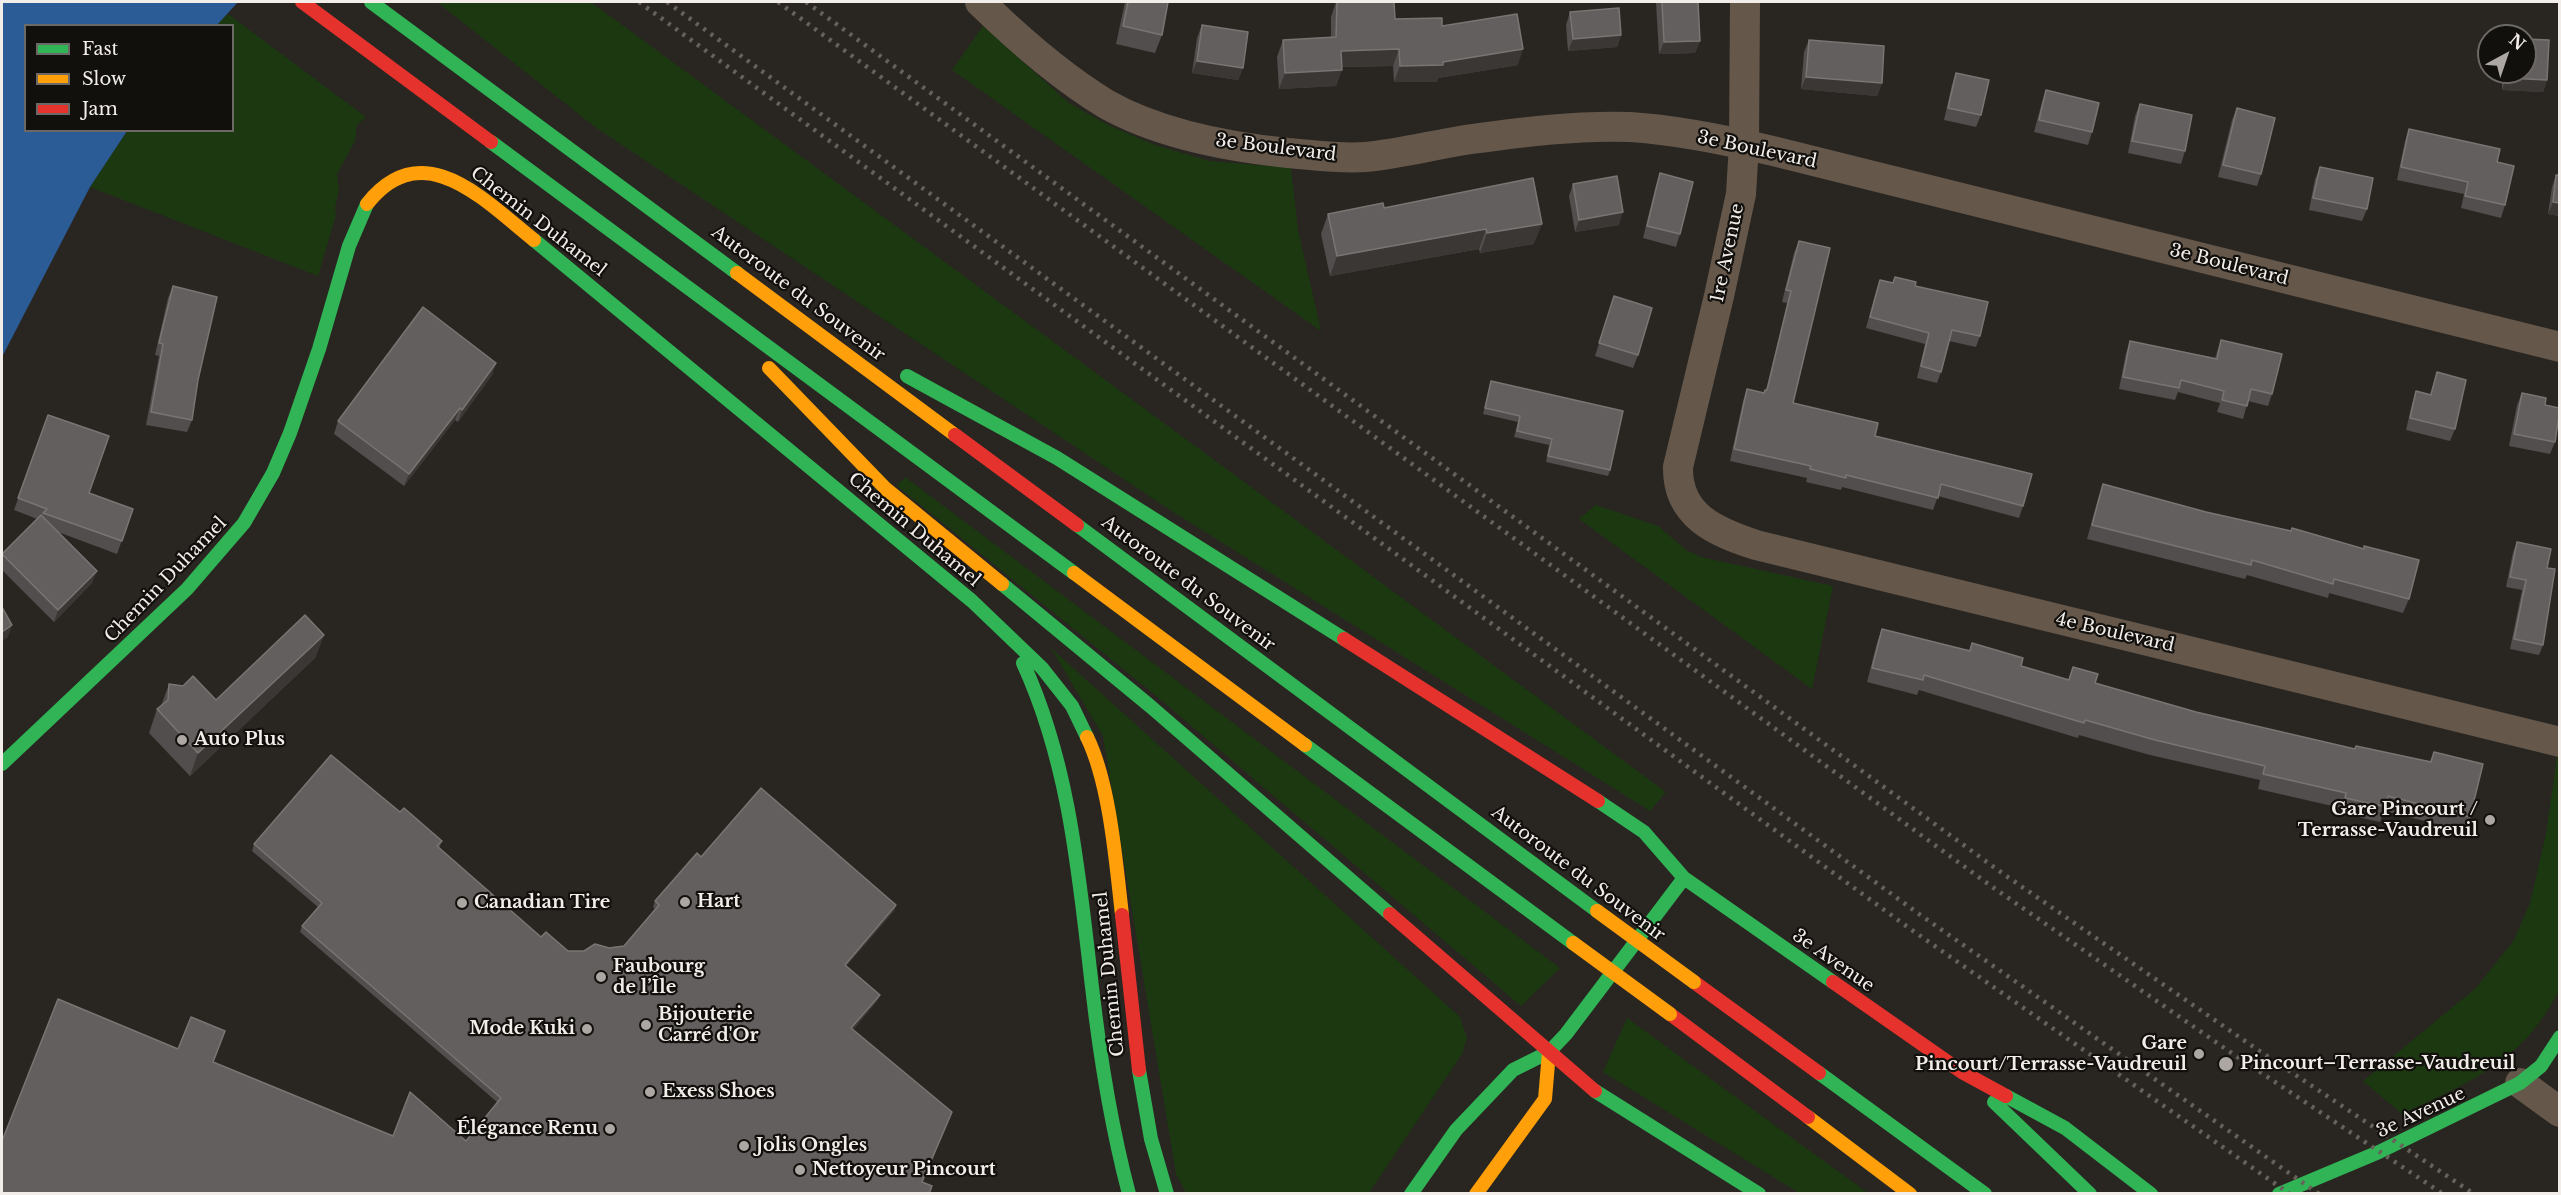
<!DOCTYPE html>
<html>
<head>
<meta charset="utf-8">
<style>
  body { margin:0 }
  #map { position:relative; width:2561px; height:1195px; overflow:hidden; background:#292622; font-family:"Libre Baskerville",serif }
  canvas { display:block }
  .frame { position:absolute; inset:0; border:3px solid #f2ede9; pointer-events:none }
  .legend { position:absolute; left:24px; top:24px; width:210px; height:108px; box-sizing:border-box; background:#12100d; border:2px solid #6c6865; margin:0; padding:8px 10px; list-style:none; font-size:18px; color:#f2ede9 }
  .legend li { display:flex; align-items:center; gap:12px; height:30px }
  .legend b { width:30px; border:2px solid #6c6865 }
  .north { position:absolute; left:2477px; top:24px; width:60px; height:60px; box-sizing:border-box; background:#12100d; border:2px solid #6c6865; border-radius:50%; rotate:40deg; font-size:16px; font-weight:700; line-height:24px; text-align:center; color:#f2ede9 }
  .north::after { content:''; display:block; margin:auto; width:21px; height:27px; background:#aca7a3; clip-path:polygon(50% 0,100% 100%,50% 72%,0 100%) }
</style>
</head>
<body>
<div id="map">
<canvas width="2561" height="1195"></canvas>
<div class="frame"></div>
<ul class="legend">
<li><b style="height:8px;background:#30b455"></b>Fast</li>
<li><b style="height:8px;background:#ff9f0a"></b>Slow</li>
<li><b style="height:8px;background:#e5322d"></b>Jam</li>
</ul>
<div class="north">N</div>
</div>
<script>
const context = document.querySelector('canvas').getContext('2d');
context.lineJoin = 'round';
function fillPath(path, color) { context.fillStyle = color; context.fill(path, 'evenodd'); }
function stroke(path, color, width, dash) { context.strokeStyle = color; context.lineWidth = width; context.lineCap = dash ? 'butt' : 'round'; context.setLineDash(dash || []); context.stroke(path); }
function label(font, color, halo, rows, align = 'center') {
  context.font = font + ' "Libre Baskerville",serif'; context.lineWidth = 4.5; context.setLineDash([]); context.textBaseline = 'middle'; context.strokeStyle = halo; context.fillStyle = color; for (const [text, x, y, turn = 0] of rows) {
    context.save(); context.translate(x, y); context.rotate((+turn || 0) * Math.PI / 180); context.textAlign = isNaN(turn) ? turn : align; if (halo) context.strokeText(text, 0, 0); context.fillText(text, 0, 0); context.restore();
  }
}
const green = new Path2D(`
  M437,2H591L1666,792L1650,811L1170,510L595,127Z
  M228,14L366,117L357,125L355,141L337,174L339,190L335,208L336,215L318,276L90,187L127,131L232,130V26L217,25Z
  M983,26L1069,103L1108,125L1155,145L1210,161L1291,168L1298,230L1321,331L952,70Z
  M905,477L1560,968L1521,1006L1149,690L897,486Z
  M1596,505L1658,526L1686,550L1701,557L1833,586L1812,689L1579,519Z
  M1051,648L1460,1017L1467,1038L1462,1054L1369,1193H1186L1176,1174L1103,736Z
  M2557,756L2559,757L2560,988C2525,1061 2470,1082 2402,1114L2363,1081L2476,988L2514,940L2530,903L2546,834Z
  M1627,1018L1653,1037L1868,1193H1799L1603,1072Z`);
const water = new Path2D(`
  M2,2H238L217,25L26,26V130L127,131L90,187L2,357Z`);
const street = new Path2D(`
  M980,2C1018,39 1060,76 1106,104C1159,134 1229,147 1288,153C1314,155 1340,159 1365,157C1401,154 1436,144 1472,139C1524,132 1577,125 1630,127C1678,130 1726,140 1773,151L2560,347
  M1745,2L1744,144L1741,194L1719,296L1678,467C1677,516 1716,532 1756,545L2560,742
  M2520,1083L2560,1112`);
const fast = new Path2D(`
  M371,2L737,273
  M491,142L1074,573
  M534,240L972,601L1042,668L1072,706L1087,737
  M907,376L1057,458L1344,639
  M1077,525L1597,911
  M1002,584L1150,706L1390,914
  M1023,663C1070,765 1079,877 1092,987C1100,1057 1111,1126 1129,1194
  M1305,745L1573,943
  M2,764L187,589L244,523L273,473L290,433L319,349L349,246L367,204
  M1598,801L1644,832L1684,878
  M1139,1070L1151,1139L1167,1194
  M1819,1073L1985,1194
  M1595,1091L1759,1194
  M2006,1096L2065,1128L2151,1194
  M1994,1102L2090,1194
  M1411,1194L1456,1130L1513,1070L1549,1052L1566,1034L1684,878L1833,982
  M2279,1194L2379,1152L2520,1083L2541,1066L2560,1037`);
const slow = new Path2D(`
  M367,204C423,133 485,201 534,240
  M737,273L955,435
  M769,368L886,489L1002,584
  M1074,573L1305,745
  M1087,737C1110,784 1116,863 1122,915
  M1808,1117L1910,1194
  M1476,1194L1545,1099L1549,1052`);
const jam = new Path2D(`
  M302,2L491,142
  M955,435L1077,525
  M1344,639L1598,801
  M1390,914L1595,1091
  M1122,915L1139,1070
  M1694,982L1819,1073
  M1833,982L1962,1072L2006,1096
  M1670,1014L1808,1117`);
const rail = new Path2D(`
  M639,2L1909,928L2290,1194
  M667,2L1919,914L2319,1194
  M778,2L1991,886L2233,1054L2443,1194
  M806,2L2002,873L2258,1050L2474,1194`);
const slowBridge = new Path2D(`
  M1597,911L1694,982
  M1573,943L1670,1014`);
const wall = new Path2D(`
  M1125,2H1168L1162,35L1155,53L1116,44Z
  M1336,2L1395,19L1442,26L1518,65L1438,78L1437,82H1394L1393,66L1342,67L1336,86L1279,89L1277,57L1283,40L1331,38V17Z
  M1656,2H1698L1700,41L1695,53L1659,54Z
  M1570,12L1621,35L1617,47L1568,51L1566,25Z
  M1202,25L1243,68L1238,80L1192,73L1197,38Z
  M1809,40L1882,83L1877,96L1801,89L1804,52Z
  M2502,72H2525L2547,80L2543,92L2502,90Z
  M1956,73L1981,115L1976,127L1944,120L1952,85Z
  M2046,90L2092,132L2088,145L2034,132L2042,102Z
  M2140,104L2185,151L2181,164L2128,153L2135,116Z
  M2237,108L2261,174L2257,186L2218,177L2232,120Z
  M2409,129L2497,162L2505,205L2501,218L2461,208L2464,194L2397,180L2405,141Z
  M2320,167L2367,209L2362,221L2309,210L2315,179Z
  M1660,173L1680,234L1676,247L1643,238L1656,185Z
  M2556,175H2559V216L2548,214L2552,187Z
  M1533,178L1534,244L1480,253L1479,249L1330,276L1321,234L1328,214L1384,208Z
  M1573,184L1619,225L1575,232L1569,196Z
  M1799,241L1793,403L1875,436L2023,506L2019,518L1938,496L1933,510L1842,487L1841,490L1806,482L1807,478L1730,461L1743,401L1747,389L1764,393L1765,390H1766L1787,303L1782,302L1794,253Z
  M1895,277L1915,286L1980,336L1976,347L1949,341L1941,372L1937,383L1917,378L1925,344L1866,328L1876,291L1880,280L1892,283Z
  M173,286L192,420L187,432L146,425L159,356L155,355L168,298Z
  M1614,296L1638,355L1633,368L1595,356Z
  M2221,340L2272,394L2268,406L2248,401L2243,419L2217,412L2220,403L2178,392L2175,400L2119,389L2126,353L2130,341L2215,358Z
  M496,363L492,375L458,422L455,420L404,486L334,434L338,421Z
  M2437,372L2455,429L2450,441L2406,430L2412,404L2416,391L2430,394Z
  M1491,381L1610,470L1608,476L1546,462L1549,445L1514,437L1518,422L1483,414Z
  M2522,393L2545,405L2555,442L2550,454L2509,446L2517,405Z
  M48,415L89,493L133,509L117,554L58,532L92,583L54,622L2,570V554L37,519L14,510Z
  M2103,484L2409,599L2403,613L2329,593L2328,598L2247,575L2245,579L2087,539L2098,499Z
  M2517,542L2547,568L2543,645L2539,655L2510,649L2522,590L2506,587L2513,552Z
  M1882,629L1969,650L1972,643L2021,666L2068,680L2073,667L2095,683L2196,712L2355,749L2430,761L2434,752L2470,817L2465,831L2384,811L2380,822L2340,813L2341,808L2258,789L2260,780L2150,755L2079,735L2078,738L1919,690L1917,695L1867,682L1877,643Z
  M324,635L315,658L190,776L149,733L157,709L161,706L169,684L183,686L216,700Z
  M400,812L442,841L439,848L541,937L568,951H584L624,946L655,909L653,907L655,901L701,857L896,905L894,911L846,966L880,995L877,1001L853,1030L952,1112L2,1194L213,1062L393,1136L466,1141L497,1102L300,932L302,926L318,907L252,851L254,844Z`);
const shadedWall = new Path2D(`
  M1621,35L1617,47L1568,51L1573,39Z
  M1700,41L1695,53L1659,54L1664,42Z
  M1399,49L1393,66L1335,67L1341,51Z
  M1523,49L1518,65L1438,78L1437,82H1394L1400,66L1443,62Z
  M1197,61L1243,68L1238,80L1192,73Z
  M1342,70L1336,86L1279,89L1285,73Z
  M1806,77L1882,83L1877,96L1801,89Z
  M2506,78L2547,80L2543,92L2502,90Z
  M2553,202L2559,203V216L2548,214Z
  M1623,212L1619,225L1575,232L1579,220Z
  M1542,224L1534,244L1480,253L1487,233Z
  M1486,229L1479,249L1330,276L1337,256Z
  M496,363L492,375L458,422L462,410Z
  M460,408L455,420L404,486L409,474Z
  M97,571L92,583L54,622L58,610Z
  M12,625L8,637L2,641V632Z
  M324,635L315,658L190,776L198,753Z
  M896,905L894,911L842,971L845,965Z
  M880,995L877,1001L849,1035L851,1028Z`);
const building = new Path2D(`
  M1128,2H1168L1162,35L1123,26Z
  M1337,2H1394L1395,19L1442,18V26L1517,14L1523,49L1443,62V65L1400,66L1399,49L1341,51L1342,70L1285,73L1283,40L1336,37Z
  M1662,2H1698L1700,41L1664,42Z
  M1619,8L1621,35L1573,39L1570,12Z
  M1202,25L1248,32L1243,68L1197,61Z
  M2525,39L2549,40L2547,80L2506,78V72H2525Z
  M1809,40L1884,46L1882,83L1806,77Z
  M1956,73L1989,80L1981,115L1948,108Z
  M2046,90L2099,103L2092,132L2039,120Z
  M2140,104L2192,115L2185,151L2132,141Z
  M2237,108L2275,118L2261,174L2223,165Z
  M2409,129L2500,149L2497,162L2514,166L2505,205L2465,196L2468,182L2401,167Z
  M2320,167L2373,178L2367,209L2313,198Z
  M1660,173L1693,182L1680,234L1647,226Z
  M2556,175H2559V203L2553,202Z
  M1617,176L1623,212L1579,220L1573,184Z
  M1533,178L1542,224L1487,233L1486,229L1337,256L1328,214L1383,203L1384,208Z
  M1799,241L1830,248L1793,403L1878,423L1875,436L2032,474L2023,506L1941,484L1938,498L1846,475V478L1810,469L1811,466L1734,449L1747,389L1764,393L1765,390H1767L1791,291L1786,290Z
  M1895,277L1916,282L1915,286L1988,302L1980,336L1952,330L1941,372L1921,366L1929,333L1870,317L1880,280L1893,283Z
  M173,286L217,297L198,380L192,420L151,412L163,344L159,343Z
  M1614,296L1652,308L1638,355L1599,343Z
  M423,307L496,363L462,410L460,408L409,474L338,421Z
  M2221,340L2282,354L2272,394L2251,389L2247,406L2222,400L2224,391L2181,380L2179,388L2123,377L2130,341L2217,359Z
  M2437,372L2466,380L2455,429L2410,418L2416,391L2431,395Z
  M1491,381L1623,411L1610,470L1548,456L1552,439L1517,431L1520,416L1485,408Z
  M2522,393L2546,398L2545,405L2559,408V416L2555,442L2514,434Z
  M48,415L109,436L89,493L133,509L122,541L43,513L47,509L18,498Z
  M2103,484L2206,512L2291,531L2292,528L2364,549V546L2419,560L2409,599L2334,579L2333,584L2252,560L2251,565L2092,525Z
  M41,515L97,571L58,610L2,554Z
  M2517,542L2551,549L2547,568L2555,569L2543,645L2514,639L2526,580L2510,577Z
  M2,607L12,625L2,632Z
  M305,615L324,635L198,753L157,709L168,700L169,684L183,686L193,676L216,700Z
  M1882,629L1970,651L1972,643L2023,658L2021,666L2069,680L2073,667L2098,674L2095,683L2196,712L2355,749L2356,746L2431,762L2434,752L2483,764L2470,817L2388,796L2386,807L2345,798L2346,793L2263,774L2265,766L2155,740L2085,720L2084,723L1924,675L1923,680L1872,668Z
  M331,755L400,812L404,808L442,841L437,846L541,937L546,932L568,951H584L595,944L609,948L624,946L659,905L655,901L697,853L701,857L761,788L896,905L845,965L880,995L851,1028L952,1112L922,1182L932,1186L929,1194H2V1141L58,999L178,1049L191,1017L225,1031L213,1062L393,1136L410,1092L466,1141L501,1098L302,926L322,903L254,844Z`);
const markers = [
  [182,740,6,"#aca7a3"],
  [2490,820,6,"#aca7a3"],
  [685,902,6,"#aca7a3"],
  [462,903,6,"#aca7a3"],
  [601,977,6,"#aca7a3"],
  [646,1025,6,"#aca7a3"],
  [587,1029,6,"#aca7a3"],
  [2199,1054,6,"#aca7a3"],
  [2226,1064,8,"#aca7a3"],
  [650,1092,6,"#aca7a3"],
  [610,1129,6,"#aca7a3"],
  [744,1146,6,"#aca7a3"],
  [800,1170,6,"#aca7a3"]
];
const streetNames = [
  ["3e Boulevard",1276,148,7],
  ["3e Boulevard",1757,150,12],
  ["Chemin Duhamel",538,222,38],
  ["1re Avenue",1728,253,-78],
  ["3e Boulevard",2229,265,14],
  ["Autoroute du Souvenir",798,294,37],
  ["Chemin Duhamel",914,530,40],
  ["Chemin Duhamel",166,580,-46],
  ["Autoroute du Souvenir",1188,584,37],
  ["4e Boulevard",2115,633,13],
  ["Autoroute du Souvenir",1578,874,37],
  ["3e Avenue",1833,961,35],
  ["Chemin Duhamel",1110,974,-96],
  ["3e Avenue",2421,1113,-25]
];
const poiNames = [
  ["Auto Plus",194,740],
  ["Gare Pincourt /",2478,810,"right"],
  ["Terrasse-Vaudreuil",2478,831,"right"],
  ["Hart",697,902],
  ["Canadian Tire",474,903],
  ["Faubourg",613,967],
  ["de l’Île",613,988],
  ["Bijouterie",658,1015],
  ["Carré d'Or",658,1036],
  ["Mode Kuki",575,1029,"right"],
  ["Gare",2187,1044,"right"],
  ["Pincourt/Terrasse-Vaudreuil",2187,1065,"right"],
  ["Pincourt–Terrasse-Vaudreuil",2240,1064],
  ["Exess Shoes",662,1092],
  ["Élégance Renu",598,1129,"right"],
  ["Jolis Ongles",756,1146],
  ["Nettoyeur Pincourt",812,1170]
];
fillPath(green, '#1b3811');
fillPath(water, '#2b5c96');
stroke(street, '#65584b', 30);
stroke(fast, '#30b455', 14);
stroke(slow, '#ff9f0a', 14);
stroke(jam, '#e5322d', 14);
stroke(rail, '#686159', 4.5, [3, 6]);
stroke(slowBridge, '#ff9f0a', 14);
fillPath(wall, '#514e4d');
fillPath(shadedWall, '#3a3735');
fillPath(building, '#625f5e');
stroke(building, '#797573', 1.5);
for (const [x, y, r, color] of markers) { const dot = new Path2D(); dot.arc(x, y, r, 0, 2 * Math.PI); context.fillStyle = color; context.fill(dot); stroke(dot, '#12100d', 2); }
label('18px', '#f2ede9', '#12100d', streetNames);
label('bold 18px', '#f2ede9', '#12100d', poiNames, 'left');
</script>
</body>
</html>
